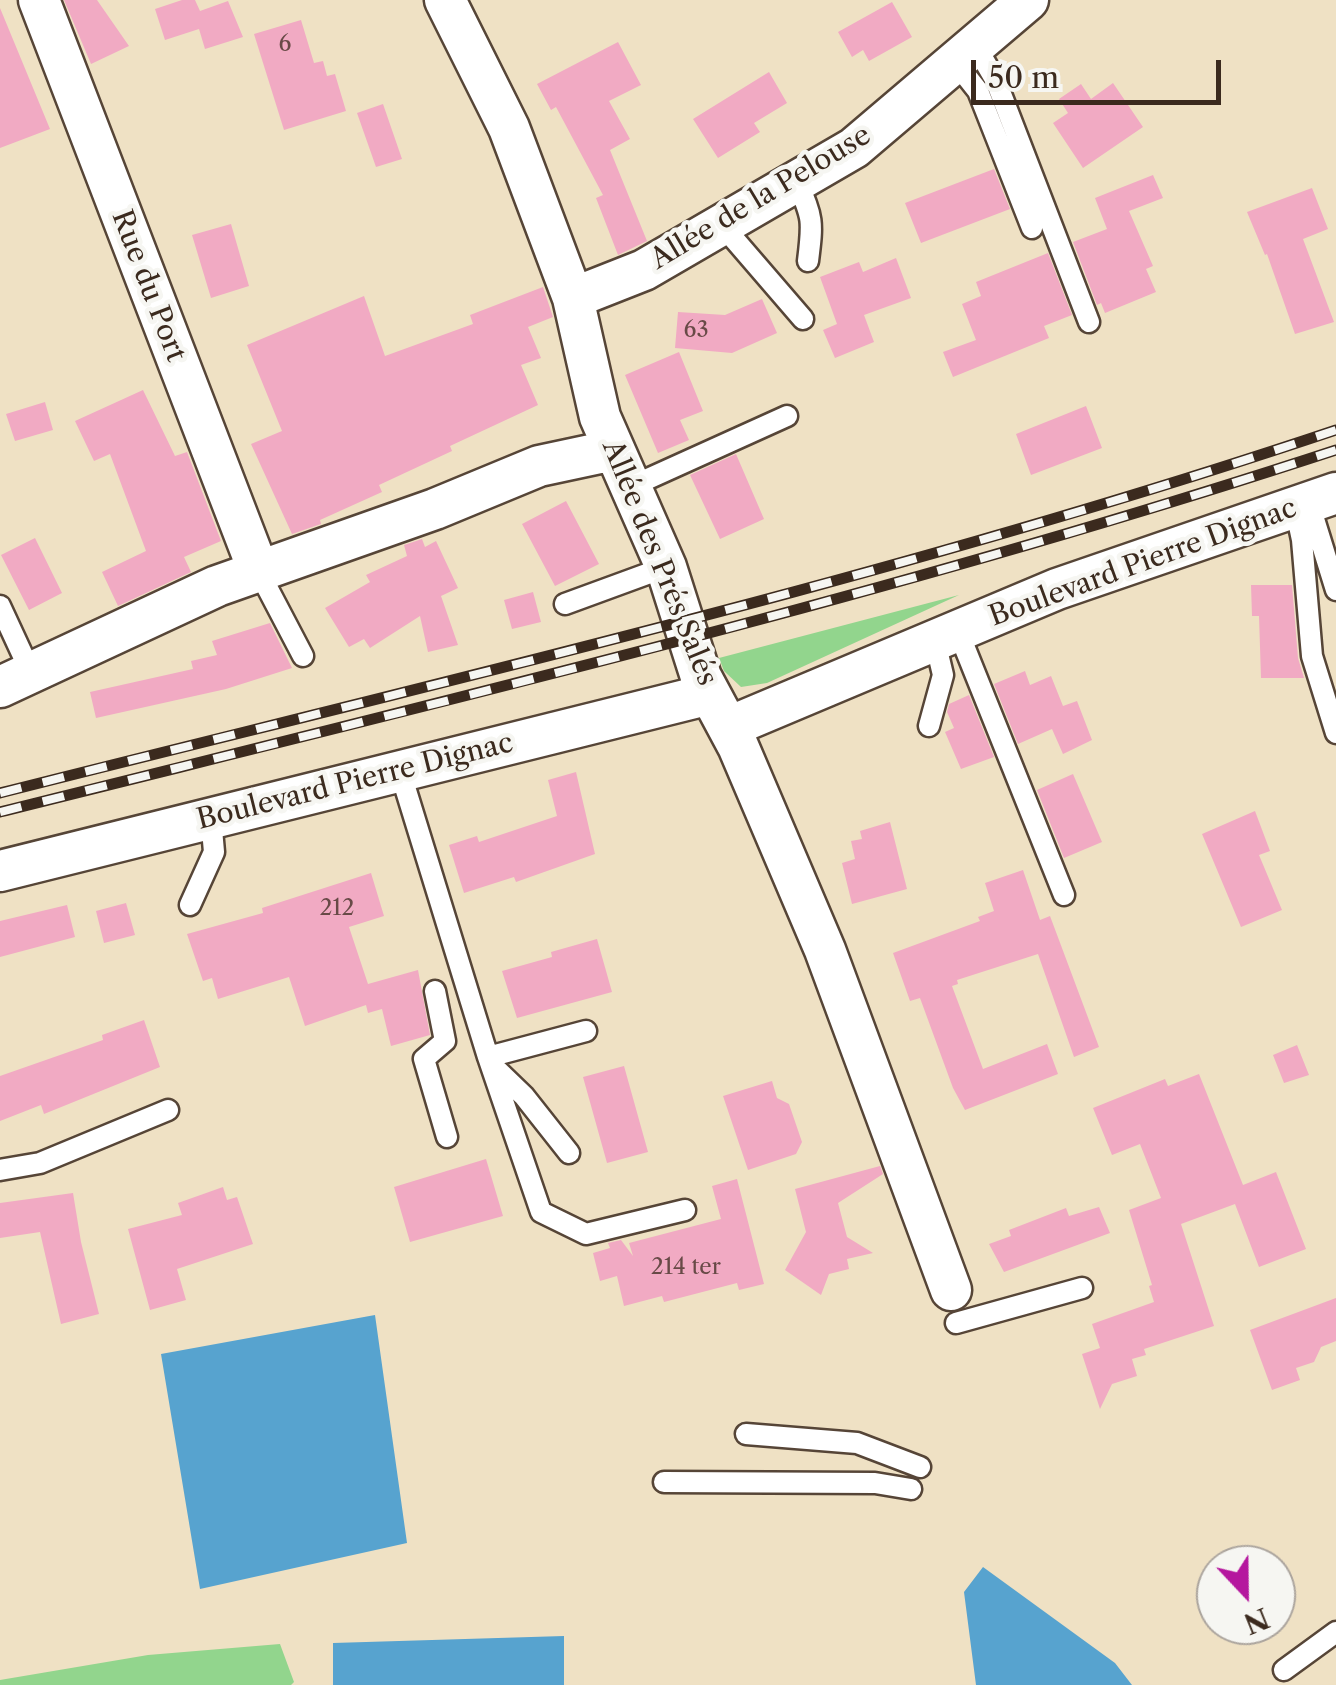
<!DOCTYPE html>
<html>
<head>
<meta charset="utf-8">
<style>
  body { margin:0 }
  #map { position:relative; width:1336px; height:1685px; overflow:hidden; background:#efe1c4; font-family:"Libre Caslon Text",serif }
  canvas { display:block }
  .north { position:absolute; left:1196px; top:1545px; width:100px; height:100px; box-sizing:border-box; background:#f6f6f2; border:2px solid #aba49d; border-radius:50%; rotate:158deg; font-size:28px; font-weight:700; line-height:40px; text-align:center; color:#3b2a1e }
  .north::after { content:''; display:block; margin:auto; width:35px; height:45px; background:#b5179e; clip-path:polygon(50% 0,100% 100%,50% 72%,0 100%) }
  .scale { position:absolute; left:971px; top:60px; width:250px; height:45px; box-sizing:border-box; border:5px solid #3b2a1e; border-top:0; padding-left:12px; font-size:30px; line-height:35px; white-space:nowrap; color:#3b2a1e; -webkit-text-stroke:8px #f6f6f2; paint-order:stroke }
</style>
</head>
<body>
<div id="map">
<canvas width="1336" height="1685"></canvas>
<div class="north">N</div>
<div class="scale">50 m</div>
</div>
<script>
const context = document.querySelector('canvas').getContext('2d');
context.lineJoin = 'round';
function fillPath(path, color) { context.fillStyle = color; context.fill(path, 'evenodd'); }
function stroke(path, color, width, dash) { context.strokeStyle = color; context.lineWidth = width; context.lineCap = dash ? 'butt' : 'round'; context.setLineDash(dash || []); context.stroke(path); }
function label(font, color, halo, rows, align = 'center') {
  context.font = font + ' "Libre Caslon Text",serif'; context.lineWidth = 9; context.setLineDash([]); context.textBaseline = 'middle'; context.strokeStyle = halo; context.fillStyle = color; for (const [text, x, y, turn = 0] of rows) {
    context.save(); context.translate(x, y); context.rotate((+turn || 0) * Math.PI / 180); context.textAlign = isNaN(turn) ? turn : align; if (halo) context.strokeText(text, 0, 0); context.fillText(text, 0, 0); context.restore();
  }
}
const green = new Path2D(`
  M959,595L767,683L741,687L724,671L719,658Z
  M280,1644L294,1682L291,1685H0V1680L148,1655Z`);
const water = new Path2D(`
  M375,1315L407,1543L200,1589L161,1354Z
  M983,1567L1115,1663L1132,1685H976L964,1592Z
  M564,1636V1685H333V1643Z`);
const building = new Path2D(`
  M64,0H97L129,46L91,64Z
  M182,0H195L200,11L228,1L243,37L205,49L199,29L165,40L155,9Z
  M892,2L912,37L869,61L863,50L852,57L838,32Z
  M0,8L50,129L0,148Z
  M301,20L314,63L323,61L327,76L335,74L346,111L284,130L254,34Z
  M618,42L641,85L609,101L630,139L610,150L647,241L618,255L596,198L603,195L556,107L551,110L537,84Z
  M769,72L787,103L754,123L760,132L718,158L693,119Z
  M1113,83L1143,127L1083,168L1053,123L1068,113L1059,99L1081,84L1091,99Z
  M383,104L402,159L376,167L357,113Z
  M994,169L1010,209L921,243L905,203Z
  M1153,175L1163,198L1129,211L1153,266L1146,269L1156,292L1105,313L1101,303L1097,305L1073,242L1107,229L1095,198Z
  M1312,188L1328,229L1303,239L1334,322L1295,334L1267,254L1265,255L1247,212Z
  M231,224L249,286L211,298L192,235Z
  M1048,253L1072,315L1044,326L1049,338L953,377L943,352L976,340L962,304L981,296L976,282Z
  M896,258L911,298L864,315L874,342L835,358L823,330L837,324L820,277L859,262L863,272Z
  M543,287L553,317L528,327L541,358L521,365L538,405L450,446L452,451L379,485L382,492L320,520L321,524L292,534L251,444L282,431L247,345L364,296L385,356L473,324L470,315Z
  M762,299L777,333L732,353L675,348L678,312L725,315Z
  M679,352L703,411L680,420L689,440L658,453L625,375Z
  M143,390L175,456L187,452L221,541L184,557L191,572L118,606L102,572L146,551L110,454L94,461L75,421Z
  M45,402L53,430L15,441L6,414Z
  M1086,406L1102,448L1031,475L1016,434Z
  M736,454L764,519L720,539L690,475Z
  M566,501L599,564L555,586L522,524Z
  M35,538L62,593L29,610L1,555Z
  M422,539L425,547L436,541L458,588L441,596L458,645L428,652L420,616L370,648L364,639L349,647L325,608L370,582L366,575L407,556L404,545Z
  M1251,585H1292L1298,658L1304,678H1261L1259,616H1252Z
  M533,592L541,622L512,629L504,600Z
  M270,623L292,668L226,689L96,718L90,692L193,669L191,661L217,655L212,641Z
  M1025,671L1030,685L1051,676L1063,706L1077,701L1092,740L1063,754L1052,729L1018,744L994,684Z
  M969,695L994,757L961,769L945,732L954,728L947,712L949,704Z
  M576,772L595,854L516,882L514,877L464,893L449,845L477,836L479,842L557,816L548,780Z
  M1073,774L1102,842L1064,858L1037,790Z
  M1255,811L1270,851L1259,855L1282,910L1241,927L1202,834Z
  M890,822L907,889L852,904L842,863L855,859L851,841L862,839L860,831Z
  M1023,870L1040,920L1050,916L1099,1047L1074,1057L1038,954L957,980L958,984L952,986L983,1069L1047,1044L1058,1074L965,1110L953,1088L920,998L910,1001L893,953L980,921L978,917L994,911L985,883Z
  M371,873L384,916L349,927L368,984L418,970L430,1035L391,1046L382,1009L368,1013L366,1005L305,1026L289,977L218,999L212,978L203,981L187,934L263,913L262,908Z
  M126,903L135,935L104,943L96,911Z
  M67,905L75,937L0,957V921Z
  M597,939L612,992L517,1018L502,971L552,957L551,952Z
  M144,1020L160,1067L44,1114L41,1105L0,1121V1076L103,1040L102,1035Z
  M1297,1045L1309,1075L1284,1083L1273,1055Z
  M624,1066L648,1152L607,1163L583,1077Z
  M1199,1074L1243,1185L1276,1172L1306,1249L1259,1267L1235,1204L1181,1224L1214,1326L1144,1349L1146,1355L1132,1359L1137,1376L1112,1384L1100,1409L1082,1354L1100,1348L1092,1324L1154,1302L1149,1286L1152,1285L1129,1210L1161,1198L1140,1144L1112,1155L1093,1108L1165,1079L1168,1086Z
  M772,1081L777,1098L789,1104L802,1142L796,1154L748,1170L723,1096Z
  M486,1159L503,1216L410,1242L394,1187Z
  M880,1166L883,1174L838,1203L847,1237L873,1253L847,1259L849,1269L829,1274L821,1295L785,1270L806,1232L795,1189Z
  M737,1179L764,1284L739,1290L737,1283L664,1302L662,1296L624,1306L617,1276L600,1281L593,1253L610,1248L608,1243L621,1240L633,1256L629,1243L721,1219L712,1186Z
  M223,1187L227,1200L237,1197L253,1244L177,1269L186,1300L150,1310L128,1229L182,1215L178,1203Z
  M73,1193L81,1242L99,1314L61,1324L40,1232L0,1238V1203Z
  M1099,1207L1110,1233L1004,1272L989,1244L1011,1236L1009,1230L1066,1208L1069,1216Z
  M1336,1298V1341L1321,1347L1314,1362L1296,1368L1300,1380L1272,1390L1250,1330Z`);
const service = new Path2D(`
  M975,45L996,81L1089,322
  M955,62L978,91L1032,228
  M797,182C813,218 813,221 808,261
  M722,225L803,319
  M630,487L787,416
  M1309,503L1336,590
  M1295,507L1302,540L1312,656L1336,733
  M259,572L303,656
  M565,604L666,567
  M0,606L31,673
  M958,631L1064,895
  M929,726L943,675L935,641
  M400,771L488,1057L541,1212L586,1234L685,1210
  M190,905L214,852L211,818
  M435,991L445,1041L424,1059L447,1137
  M488,1057L586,1031
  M496,1069L524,1096L569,1153
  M0,1170L40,1163L168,1110
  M956,1323L1082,1288
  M746,1434L857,1443L920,1467
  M664,1482L875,1483L911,1489
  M1284,1670L1336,1632`);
const minor = new Path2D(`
  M39,0L259,572
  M445,0L509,128L573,298L600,417L666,567L701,677L738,746L825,950L951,1290
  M573,298L644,270L854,148L1028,0
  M0,687L217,586L435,509L539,466L614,450
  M729,727L1057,589L1336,493
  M0,871L710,694`);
const rail = new Path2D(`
  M0,793C448,680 898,577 1336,430
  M0,812C448,700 897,594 1336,450`);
const numberNames = [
  ["6",285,45],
  ["63",696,331],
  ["212",337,909],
  ["214 ter",686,1268]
];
const streetNames = [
  ["Allée de la Pelouse",761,198,-31],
  ["Rue du Port",148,286,69],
  ["Allée des Prés Salés",659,563,68],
  ["Boulevard Pierre Dignac",1143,563,-20],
  ["Boulevard Pierre Dignac",355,782,-14]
];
fillPath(green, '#92d58d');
fillPath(water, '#57a3cf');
fillPath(building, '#f1aac3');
stroke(service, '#564537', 25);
stroke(minor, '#564537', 45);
stroke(service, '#fff', 20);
stroke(minor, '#fff', 40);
stroke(rail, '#3b2a1e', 11);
stroke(rail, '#f6f6f2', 8, [22]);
label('22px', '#684a47', null, numberNames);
label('28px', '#3b2a1e', '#f6f6f2', streetNames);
</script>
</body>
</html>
